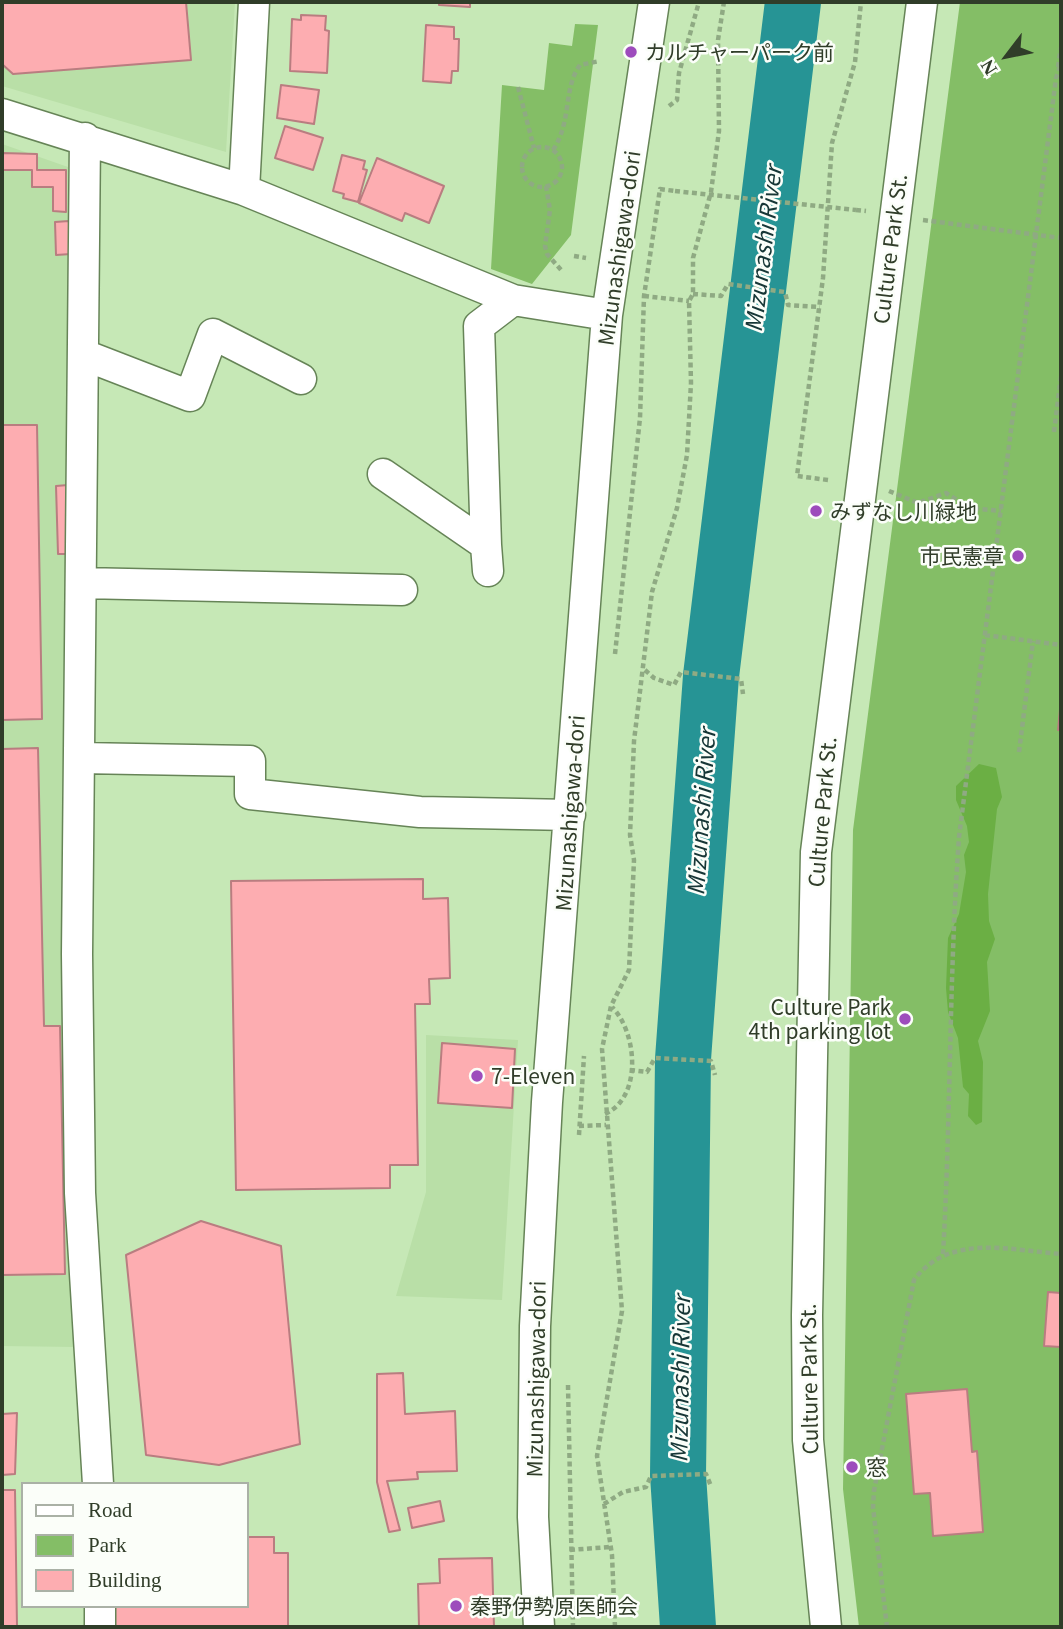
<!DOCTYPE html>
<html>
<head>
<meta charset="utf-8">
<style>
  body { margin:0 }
  #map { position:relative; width:1063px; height:1629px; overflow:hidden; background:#c6e8b6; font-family:Georgia,serif }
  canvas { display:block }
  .frame { position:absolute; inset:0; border:4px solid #303d29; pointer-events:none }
  .legend { position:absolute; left:21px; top:1482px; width:228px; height:126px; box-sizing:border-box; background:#fbfef9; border:2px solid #aab1a6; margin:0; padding:9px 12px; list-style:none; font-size:21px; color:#303d29 }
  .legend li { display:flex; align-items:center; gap:14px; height:35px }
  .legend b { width:35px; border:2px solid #aab1a6 }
  .north { position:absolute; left:972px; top:21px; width:70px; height:70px; -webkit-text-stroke:5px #fbfef9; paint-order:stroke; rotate:238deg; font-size:19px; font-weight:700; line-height:28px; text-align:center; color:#303d29 }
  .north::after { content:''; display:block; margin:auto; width:24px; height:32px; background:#303d29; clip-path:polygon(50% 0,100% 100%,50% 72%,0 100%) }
</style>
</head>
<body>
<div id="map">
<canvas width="1063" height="1629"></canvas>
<div class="frame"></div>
<ul class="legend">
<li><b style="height:9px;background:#fff"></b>Road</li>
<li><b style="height:19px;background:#84be66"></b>Park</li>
<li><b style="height:19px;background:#fdadb1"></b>Building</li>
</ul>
<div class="north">N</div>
</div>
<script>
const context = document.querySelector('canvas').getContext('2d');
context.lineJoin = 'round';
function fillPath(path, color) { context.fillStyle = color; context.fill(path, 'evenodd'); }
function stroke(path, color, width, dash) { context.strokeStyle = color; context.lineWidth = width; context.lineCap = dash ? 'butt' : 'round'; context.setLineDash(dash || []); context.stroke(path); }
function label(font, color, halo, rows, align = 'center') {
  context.font = font + ' Georgia,"Noto Sans JP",serif'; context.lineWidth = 5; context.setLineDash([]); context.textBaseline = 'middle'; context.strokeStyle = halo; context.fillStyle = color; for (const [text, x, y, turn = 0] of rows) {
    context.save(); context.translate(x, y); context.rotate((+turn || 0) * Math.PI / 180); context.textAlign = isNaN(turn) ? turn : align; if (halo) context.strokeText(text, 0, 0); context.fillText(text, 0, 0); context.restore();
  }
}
const built = new Path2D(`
  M2,2H235L226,152L2,86Z
  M2,144L68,167L76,1347L2,1346Z
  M426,1035L518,1040L502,1300L396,1296L426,1192Z`);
const green = new Path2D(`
  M960,2H1061V1627H859L843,1489L853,830Z
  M575,24L598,25L571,235L532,284L491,269L502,85L544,90L549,43L572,46Z`);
const forest = new Path2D(`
  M979,764L996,768L1002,797L997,809L988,894L989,921L995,939L987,962L990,1011L978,1041L983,1062L982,1122L976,1125L968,1116L969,1094L963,1087L958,1038L948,1012L946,988L948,938L959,914L966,872L964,855L969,842L967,826L956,800V786Z`);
const river = new Path2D(`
  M688,1627L678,1475L683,1059L711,676L793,2`);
const building = new Path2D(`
  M2,2H186L191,60L13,74L2,64Z
  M439,2H470V7L439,5Z
  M301,15L326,16L325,30L329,31L327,73L290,71L292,19L301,20Z
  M426,25L454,27V39H459L458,71H452L451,83L423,81Z
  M281,85L319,90L314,124L277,118Z
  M285,126L323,138L313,170L275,158Z
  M2,153L37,154V170H66V212L53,211V187H32V170H2Z
  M342,155L365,161L363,169L367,170L358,202L343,198L344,194L333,191Z
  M377,158L444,186L429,223L405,213L402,221L359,203Z
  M69,221L71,254L56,255L55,222Z
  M2,425H37L42,719L2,720Z
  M68,485L70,554H58L56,486Z
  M1061,699V730H1058Z
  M38,748L44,1026H60L65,1274L2,1275V749Z
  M423,879V899L448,898L450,978L429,979L430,1004H415L418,1165H390V1188L236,1190L231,881Z
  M442,1043L515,1049L512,1108L438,1103Z
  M201,1221L281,1246L300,1444L219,1465L146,1455L126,1255Z
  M1048,1292L1061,1293V1347L1044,1346Z
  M403,1373L405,1414L455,1411L457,1471L417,1472L418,1479L387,1481L400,1530L389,1532L377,1482V1374Z
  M967,1389L972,1452L977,1451L983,1532L933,1536L930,1493L914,1494L906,1394Z
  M17,1413L15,1474L2,1475V1414Z
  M2,1490H15L17,1627H2Z
  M440,1501L444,1521L412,1528L408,1508Z
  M247,1537H274V1553H288V1627H113V1606H247Z
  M492,1558L494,1627H419L418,1584L440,1583L439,1559Z`);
const path = new Path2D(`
  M1058,67L1061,47
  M518,87L534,148
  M669,106L677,100L679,73L699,2
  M522 167a20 20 0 1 1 40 0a20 20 0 1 1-40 0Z
  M553,150C572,122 563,88 580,65L600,61
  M546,186L550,210L545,246L547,254L562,271
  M856,210L866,211
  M923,220L1061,238
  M574,256L586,258
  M693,294L721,296L728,284L785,292L788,305L820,307
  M644,296L689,301
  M1054,432L1061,376
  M828,480L797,476L823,278L832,143L855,62L861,2
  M889,491L918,503L946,493L970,508L1001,511
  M985,635L1061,645
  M615,654L640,418L644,296L660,189L675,191
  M645,670L654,678L674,685L681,672L741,679L743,694
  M1019,752L1033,641
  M630,1070L647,1072L655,1058L711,1061L715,1075
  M605,1114C643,1097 637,1032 612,1007
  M579,1126L606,1125
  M579,1135L584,1056
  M943,1254C951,1115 949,975 959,837L1056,78L1061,63
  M568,1385L573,1627
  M604,1504L623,1492L646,1487L651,1476L706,1474L711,1486
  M570,1550L609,1547
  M615,1627L612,1555L597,1456L622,1311L602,1049L611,1006L629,970L634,860L630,835L634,741L652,592L677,508L687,455L691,383L689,301L693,294V258L711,192L719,131L718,40L724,2
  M887,1627L873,1507L874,1491L914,1280C949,1233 1009,1250 1061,1254`);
const minor = new Path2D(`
  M2,114L244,190L513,300L607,315
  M85,138L77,954L80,1193L98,1484
  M244,190L254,2
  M84,355L190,396L213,334L301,379
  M383,474L486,545L479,326L513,300
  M486,545L488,571
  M82,583L402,590
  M80,758L250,761V794L420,812L570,815
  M100,1627V1606
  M539,1627L533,1517L535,1326L547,1102L607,315L654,2
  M826,1627L808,1440L807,1315L816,852L922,2`);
const pathBridge = new Path2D(`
  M675,191L856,210`);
const markers = [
  [631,52,7,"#9d4cbc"],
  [816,511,7,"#9d4cbc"],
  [1018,556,7,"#9d4cbc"],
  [905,1019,7,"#9d4cbc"],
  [477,1076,7,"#9d4cbc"],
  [852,1467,7,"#9d4cbc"],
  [456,1606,7,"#9d4cbc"]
];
const poiNames = [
  ["カルチャーパーク前",645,52],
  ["みずなし川緑地",830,511],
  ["市民憲章",1004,556,"right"],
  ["Culture Park",891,1007,"right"],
  ["4th parking lot",891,1031,"right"],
  ["7-Eleven",491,1076],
  ["窓",866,1467],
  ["秦野伊勢原医師会",470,1606]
];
const streetNames = [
  ["Mizunashigawa-dori",619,248,-82],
  ["Culture Park St.",890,249,-83],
  ["Culture Park St.",822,812,-85],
  ["Mizunashigawa-dori",570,813,-86],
  ["Mizunashigawa-dori",536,1379,-89],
  ["Culture Park St.",809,1379,-91]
];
const waterNames = [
  ["Mizunashi River",763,249,-83],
  ["Mizunashi River",701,812,-86],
  ["Mizunashi River",680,1379,-89]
];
fillPath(built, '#b9dfa7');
fillPath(green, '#84be66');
fillPath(forest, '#6baf44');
stroke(river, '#269495', 56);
fillPath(building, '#fdadb1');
stroke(building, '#b97d80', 2);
stroke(minor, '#668457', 33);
stroke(path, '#8faa83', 4.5, [5, 3.5]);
stroke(minor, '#fff', 30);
stroke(pathBridge, '#8faa83', 4.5, [5, 3.5]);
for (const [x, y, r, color] of markers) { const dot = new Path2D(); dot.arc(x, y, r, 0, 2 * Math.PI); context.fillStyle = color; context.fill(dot); stroke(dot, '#fbfef9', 2.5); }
label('21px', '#303d29', '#fbfef9', poiNames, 'left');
label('21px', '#303d29', '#fbfef9', streetNames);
label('italic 23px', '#163636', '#fbfef9', waterNames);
</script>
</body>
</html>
